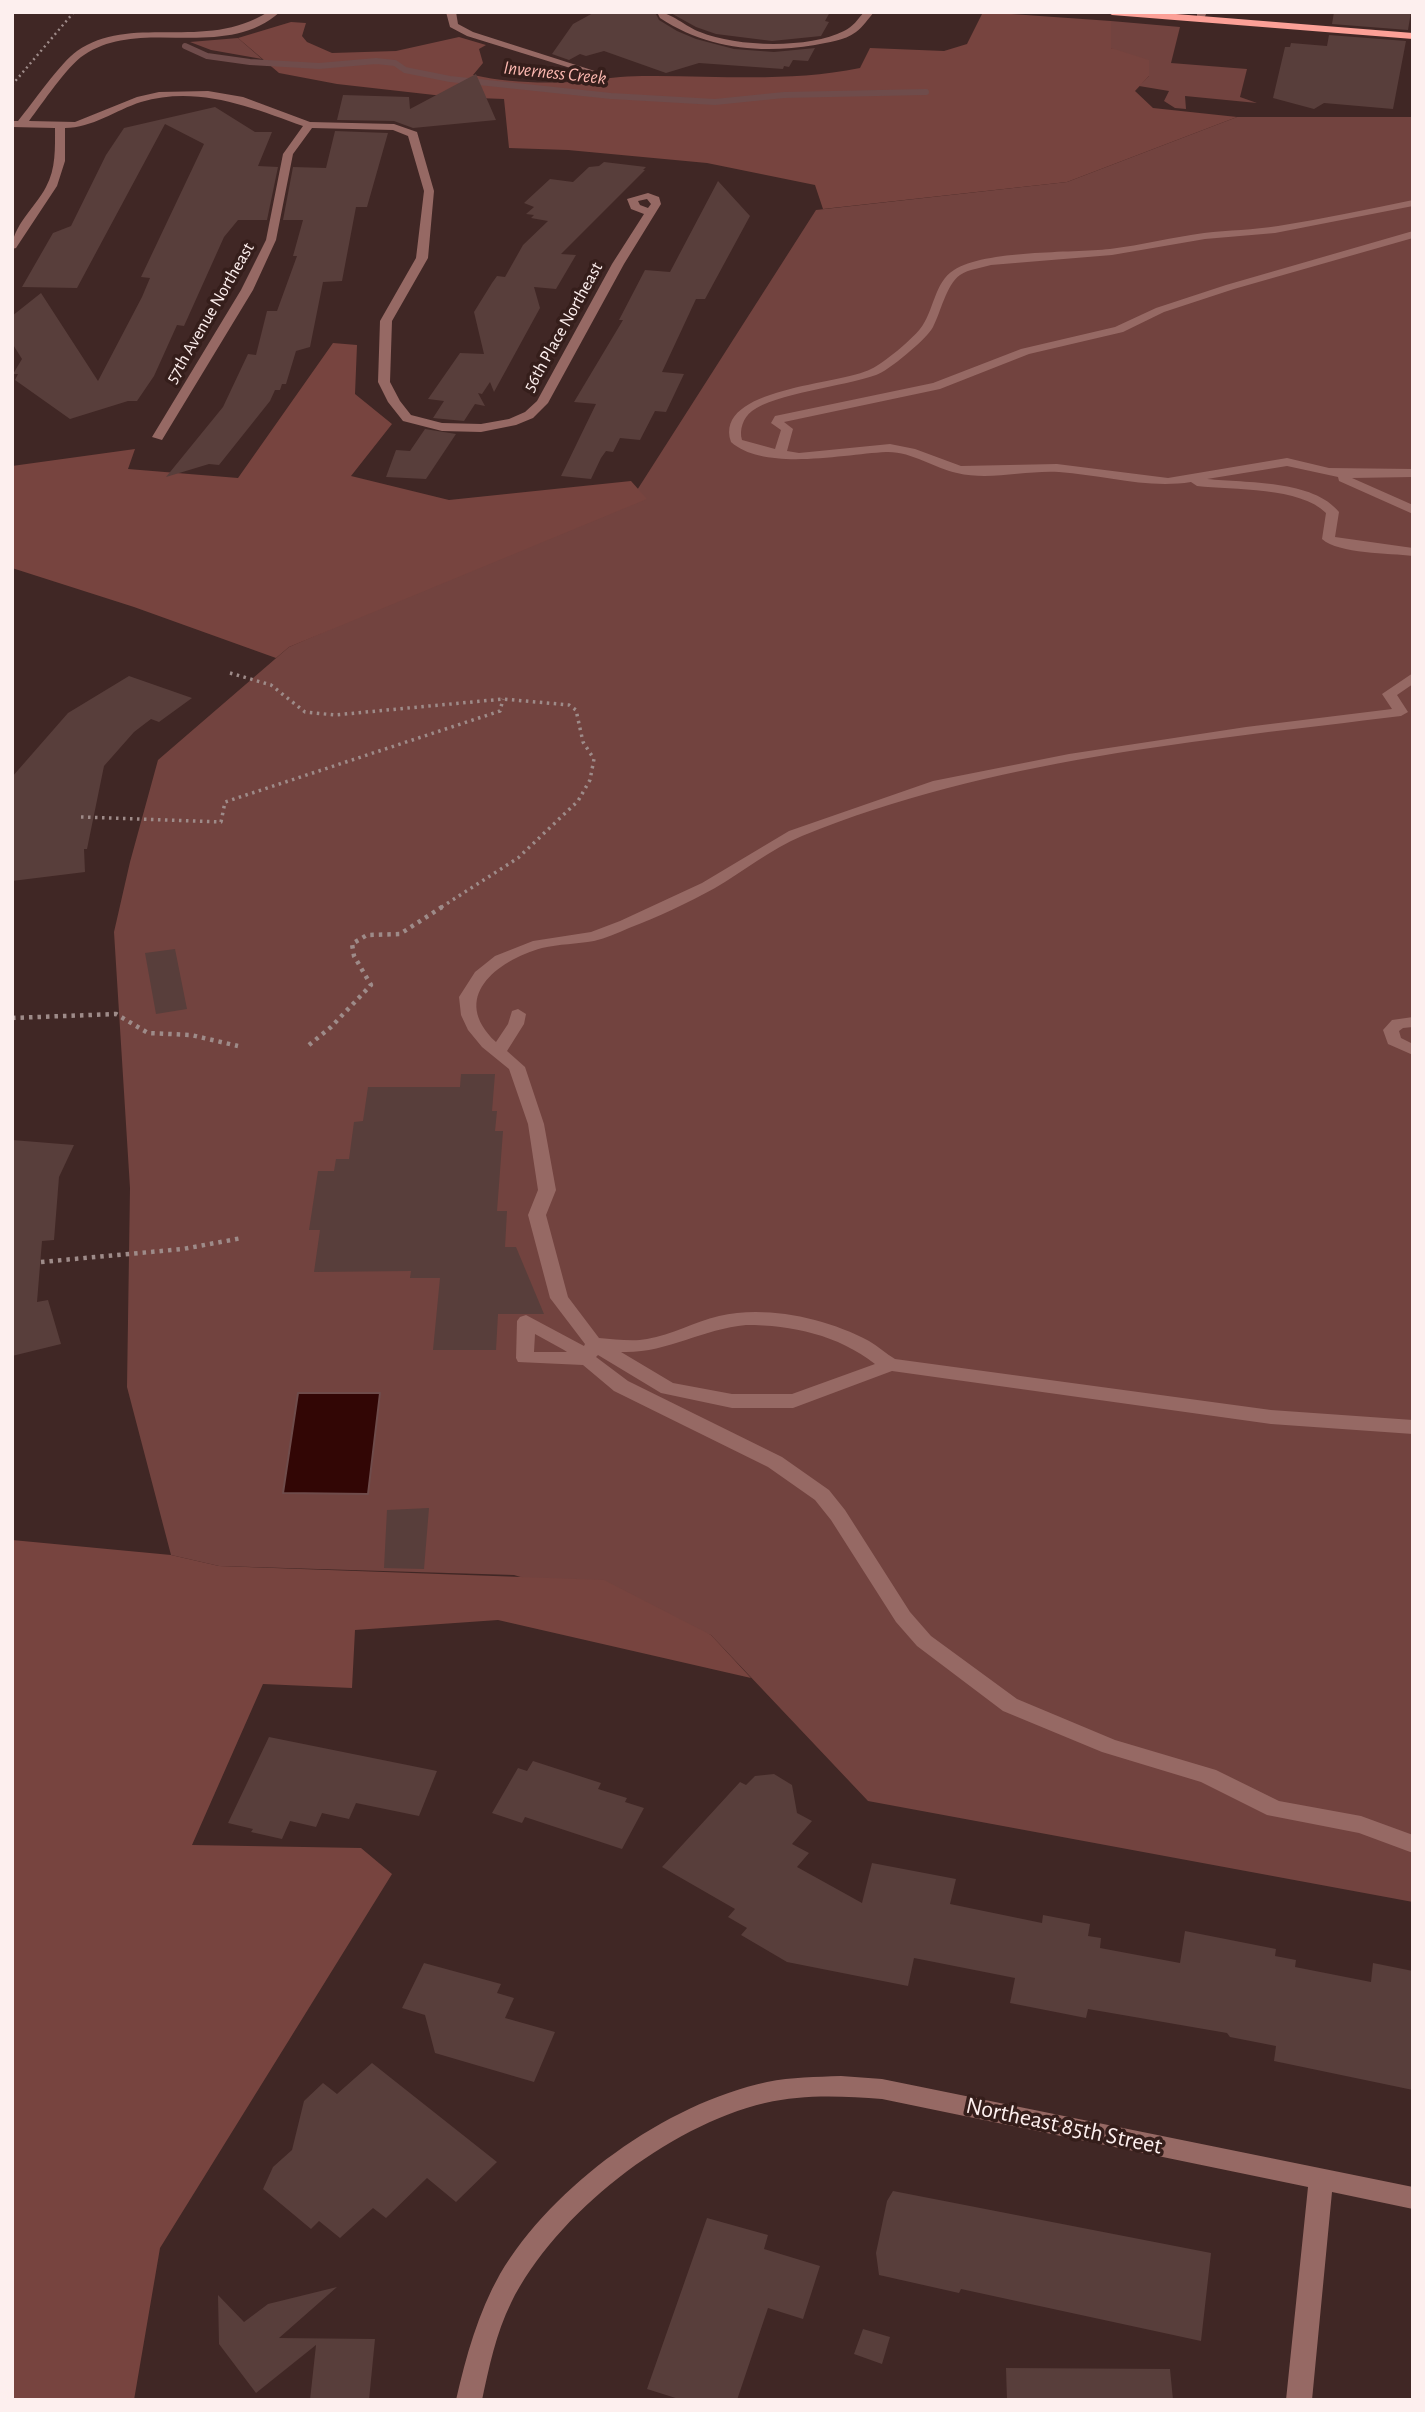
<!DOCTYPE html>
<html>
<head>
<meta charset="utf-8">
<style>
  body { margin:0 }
  #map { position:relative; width:1425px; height:2412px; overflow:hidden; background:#402725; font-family:"Alegreya Sans",sans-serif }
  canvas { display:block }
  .frame { position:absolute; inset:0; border:14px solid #fdefee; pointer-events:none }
</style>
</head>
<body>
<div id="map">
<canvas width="1425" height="2412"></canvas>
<div class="frame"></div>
</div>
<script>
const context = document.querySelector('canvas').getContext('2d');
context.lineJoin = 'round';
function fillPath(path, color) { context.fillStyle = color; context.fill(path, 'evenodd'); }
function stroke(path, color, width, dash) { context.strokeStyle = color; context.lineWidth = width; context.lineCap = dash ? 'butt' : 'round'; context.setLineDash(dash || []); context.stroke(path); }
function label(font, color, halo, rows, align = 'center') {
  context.font = font + ' "Alegreya Sans",sans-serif'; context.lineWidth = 7; context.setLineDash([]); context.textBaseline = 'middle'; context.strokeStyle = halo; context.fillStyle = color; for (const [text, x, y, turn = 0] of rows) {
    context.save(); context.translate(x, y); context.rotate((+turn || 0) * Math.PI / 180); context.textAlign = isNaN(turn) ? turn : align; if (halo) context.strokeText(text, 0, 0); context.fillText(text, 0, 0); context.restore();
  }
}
const green = new Path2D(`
  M1111,21L1180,27L1171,63L1247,69L1240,97L1257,103L1185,96L1186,109L1175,108L1164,101L1169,91L1139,86L1149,76L1111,48Z
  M238,38L262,59L211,50L190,42Z
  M1237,117H1413V1902L868,1801L711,1635L514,1575L219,1566L171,1555L127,1387L130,1188L114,932L130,862L158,760L289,647L632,498L816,210L1067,182Z`);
const forest = new Path2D(`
  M983,12L1111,21V48L1149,60V76L1135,91L1153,108L1237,117L1067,182L823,209L815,185L707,163L568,150L509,148L504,99L452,97L337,84L279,73L238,38L291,22L306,23L302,36L307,42L332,53L396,51L459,37L486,45L479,49L483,63L473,75C509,83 547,84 584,81C603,79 623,76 642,76C715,75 788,83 860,68L870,48L944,51L967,44Z
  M333,343L357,345L355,394L392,424L351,476L449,500L631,481L647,499L289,647L276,658L134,607L12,568V466L135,449L128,469L238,478Z
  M12,1540L171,1555L219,1566L604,1580L711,1635L751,1678L498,1620L355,1630L352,1688L263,1684L192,1845L361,1848L392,1874L160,2248L134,2400H12Z`);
const water = new Path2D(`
  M298,1393H380L368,1494L283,1493Z`);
const stream = new Path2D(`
  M185,46L207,56L250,62L319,66L376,61L395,63L405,70L450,79L611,96L715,102L784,95L926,92`);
const building = new Path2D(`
  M595,12H655L659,20L677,31L696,39L734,49L774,52L815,48L808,61L793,60L789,67L784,66L783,69L699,63L666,73L604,51L586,56L580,54L569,60L552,54L573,24Z
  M669,12H830L825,21L829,22L821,36L772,41L716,34L696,27Z
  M1334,12H1411L1408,30L1332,24Z
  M1329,35L1406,41L1393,109L1324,103L1314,109L1273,98L1285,47H1290L1291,43L1327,46Z
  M476,74L496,120L413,128L394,121L337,120L343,95L409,97L410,109Z
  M215,107L255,132H272L258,166L278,167L267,220H238L224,237L184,326L177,325L154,376L137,401H128L70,419L15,380L18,374H13L22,359L12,343V316L41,293L98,381L142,297L150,278L141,277L204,144L165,124L77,288L22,287L53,233L71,226L106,155L124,128Z
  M335,131L388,133L367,207H356L342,281L323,282L310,347L296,351L286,384H282L280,390H275L270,401L219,465L209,464L166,477L223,407L248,354L256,355L267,311H277L297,256H293L303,220H283L293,167L326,168Z
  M604,162L646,167L643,170H645L561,254L576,255L556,289L534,287L540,308L494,392L490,382L482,394L478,393L485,406L475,404L464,421L433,418L444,401L428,399L460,353L484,354L474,312L492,283L497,276L505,277L523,245L548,221L531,218L534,215L526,214L534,207L524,203L550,179L573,182L589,167L599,166Z
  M718,181L750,216L705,299H696L662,372L684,374L666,412L655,411L640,440L620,438L613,452L606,451L601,458L591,479L561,476L596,404L574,402L623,320H619L645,270L670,272Z
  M425,429L456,434L426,479L386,477L396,450L410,451Z
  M129,676L192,698L159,722L151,719L134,732L104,766L87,849H84L85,872L12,881V777L68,713Z
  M175,949L187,1009L156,1014L145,953Z
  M461,1074H495L492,1111H497L495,1131H503L497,1211H507L505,1247H516L544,1314H498L496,1350H433L440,1278H410L411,1271L314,1272L320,1230H309L318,1171H334L336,1159H349L354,1122L363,1121L368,1087H460Z
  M12,1140L74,1145L59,1177L54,1240L42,1241L37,1302L48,1300L61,1344L12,1356Z
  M429,1508L424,1569L384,1568L387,1510Z
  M269,1737L437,1771L419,1816L356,1803L349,1819L322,1813L316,1827L290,1821L282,1839L251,1832L253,1829L228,1823Z
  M533,1761L601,1783L598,1789L627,1798L625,1802L644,1808L622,1849L525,1817L522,1823L492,1813L518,1768L527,1771Z
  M774,1774L792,1785L797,1813L812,1821L792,1844L809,1853L797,1867L862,1903L872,1863L956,1879L950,1904L1042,1923L1043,1915L1090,1924L1088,1936L1101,1938L1100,1948L1180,1963L1185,1931L1276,1949L1275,1956L1296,1960L1295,1967L1371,1982L1373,1963L1413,1971V2090L1274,2061L1276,2046L1230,2037L1227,2033L1088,2009L1086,2018L1010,2003L1015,1978L914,1958L908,1986L787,1962L741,1935L747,1928L728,1917L735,1909L662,1867L740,1782L746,1785L755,1776Z
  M424,1963L501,1984L497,1993L514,1998L505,2018L555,2032L534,2082L435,2053L425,2015L402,2008Z
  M372,2063L497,2162L456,2202L427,2178L386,2218L373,2208L340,2238L319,2221L311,2229L263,2189L273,2167L292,2150L304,2101L323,2083L337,2094Z
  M893,2191L1211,2253L1201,2341L961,2289L959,2293L879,2275L876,2253L887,2201Z
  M707,2218L768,2235L764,2249L820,2266L803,2319L768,2308L737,2400H682L647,2389Z
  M337,2287L279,2338L375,2339L369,2400H310L316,2345L256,2393L219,2344L218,2295L244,2322L268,2304Z
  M863,2329L890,2337L882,2364L854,2354Z
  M1006,2368L1170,2369L1173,2400H1007Z`);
const pathFar2 = new Path2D(`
  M12,85L74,12`);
const pathFar1 = new Path2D(`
  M230,673L271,685L305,712L335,715L503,699L569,705L576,710L583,742L594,759L590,780L578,801L518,858L440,908
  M81,817L221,822L225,802L500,711L503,699`);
const path = new Path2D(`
  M12,1018L116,1014L148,1033L191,1035L238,1046
  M309,1045L331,1027L371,985L354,956L352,944L367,935L400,934L442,907
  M41,1262L183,1249L242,1238`);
const minor = new Path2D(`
  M268,12H280C223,62 141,16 84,55C67,66 42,104 29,121L75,122L137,97L159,92L208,91L243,97L310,122L394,124L417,132L434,191L428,258L392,321L390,382L400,401L411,415L442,423L481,424L509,419L525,412L537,401L612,264L644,214L631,209L627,199L648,193L659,197L661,204L624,264L548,403L533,418L516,425L481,432L442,431L403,421L388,402L378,382L380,321L416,258L424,191L408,136L393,130L312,128L293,154L276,240L253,290L162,440L152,437L241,290L266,240L283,154L303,126C251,107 197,85 141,102C116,110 92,128 65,128V161L57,186L16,248L12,249C12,226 35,208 46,187C56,169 55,148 55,128L12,127V121H18C32,104 61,62 77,51C131,13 205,52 268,12ZM647,199L651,204L648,208L640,205L638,201Z
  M446,12H456L458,24L473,32L601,73L593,75L467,36L450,27Z
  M657,12C671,12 686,27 700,32C736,47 809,49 844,31C853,27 858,19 864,12H874C868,19 863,27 856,32C844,41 828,42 815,45C760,54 707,49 660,18Z
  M1197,12H1207L1203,21H1197Z
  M1413,200V206L1275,233L1205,239L1112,255L991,265C981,268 969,269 960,275C946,285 941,312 933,327C928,338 887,372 876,375C845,386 774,394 752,411C743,418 739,430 742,440L775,449L781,430L771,423L775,416L933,383L1021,349L1115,327L1156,308L1226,285L1413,231V238L1234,289L1164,312L1123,332L1029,354L940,389L784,422L793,429L787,451L799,453L890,444L915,449L961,466L1057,464L1168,478L1287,458L1329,468L1413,469V477L1352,478L1413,505V514L1339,481L1338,477L1287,466L1207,479C1246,483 1314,480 1339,512L1335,537L1413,548V556C1389,553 1339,554 1322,539L1326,513C1301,487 1233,490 1197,486L1191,482C1147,489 1103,475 1059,472C1025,470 990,481 957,473C934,468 911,451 886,452C844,454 765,472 731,442C713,387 841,385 871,369C884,363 911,340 920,329C934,312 934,282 954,270C985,250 1071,253 1110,249C1142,245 1173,237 1204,233C1228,230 1254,230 1278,226C1323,219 1368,209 1413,200Z
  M1413,673V684L1397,695L1408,712L1401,716C1200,741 991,759 802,836C771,849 744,871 715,888C688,903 658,917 629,928C618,933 606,938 594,941C577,944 559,944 542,948C496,961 449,998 496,1042L508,1024L512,1011L518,1009L526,1014L524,1024L507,1051L525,1067L544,1124L556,1190L546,1215L568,1297L599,1338C615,1339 632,1342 647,1339C672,1335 694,1322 719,1316C766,1305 826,1318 869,1341C878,1346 886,1354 895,1359L1271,1410L1413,1420V1434L1271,1424L892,1371L793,1408H732L661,1393L598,1355L596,1357L628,1381L782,1457L829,1490L845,1510L910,1612L931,1636L1017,1699L1115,1740L1216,1770L1279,1801L1361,1816L1413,1835V1853L1359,1833L1267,1815L1201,1782L1102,1752L1003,1711L917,1646L896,1622L831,1520L815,1500L768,1467L614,1391L583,1365L518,1362L516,1358L517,1321L520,1317L526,1315L584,1346L585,1344L550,1298L528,1215L538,1190L528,1124L509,1069L482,1047L468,1030L461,1015L459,997L475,972L495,956L533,941L591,932L620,921L702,883L789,831L933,781L1069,754L1246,727L1392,709L1382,694ZM746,1325C792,1325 838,1335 875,1364L792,1394H732L673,1383L621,1352C665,1354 702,1329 746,1325ZM535,1334L564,1350L567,1352H534Z
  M1413,1017V1027L1403,1028L1399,1031L1401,1038L1413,1044V1055L1388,1044L1383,1030L1392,1020Z
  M841,2076L882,2079L1413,2187V2209L1332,2192L1312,2400H1286L1308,2187L882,2099C843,2096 804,2094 765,2103C668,2126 556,2213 511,2303C496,2333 489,2367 482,2400H456C466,2356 478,2313 500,2274C553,2185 665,2104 767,2082C792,2077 816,2077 841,2076Z`);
const major = new Path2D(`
  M1107,12H1151L1413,33V39L1112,15Z`);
const farStreetnames = [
  ["57th Avenue Northeast",210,313,-60],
  ["56th Place Northeast",563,327,-61]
];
const farWaternames = [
  ["Inverness Creek",555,73,6]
];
const nearStreetnames = [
  ["Northeast 85th Street",1064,2126,12]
];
fillPath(green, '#72433f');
fillPath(forest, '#77443f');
fillPath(water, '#320605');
stroke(water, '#6f4c4b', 2);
stroke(stream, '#6f4c4b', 6);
fillPath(building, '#583e3b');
stroke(pathFar2, '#9e8b89', 2.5, [2, 3.5]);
stroke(pathFar1, '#9e8b89', 3.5, [2.5, 4.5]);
stroke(path, '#9e8b89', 4.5, [3.5, 5]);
fillPath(minor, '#966964');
fillPath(major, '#fca097');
label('18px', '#fdefee', '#351e1b', farStreetnames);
label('italic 19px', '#fbb7af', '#351e1b', farWaternames);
label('24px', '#fdefee', '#351e1b', nearStreetnames);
</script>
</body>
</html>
